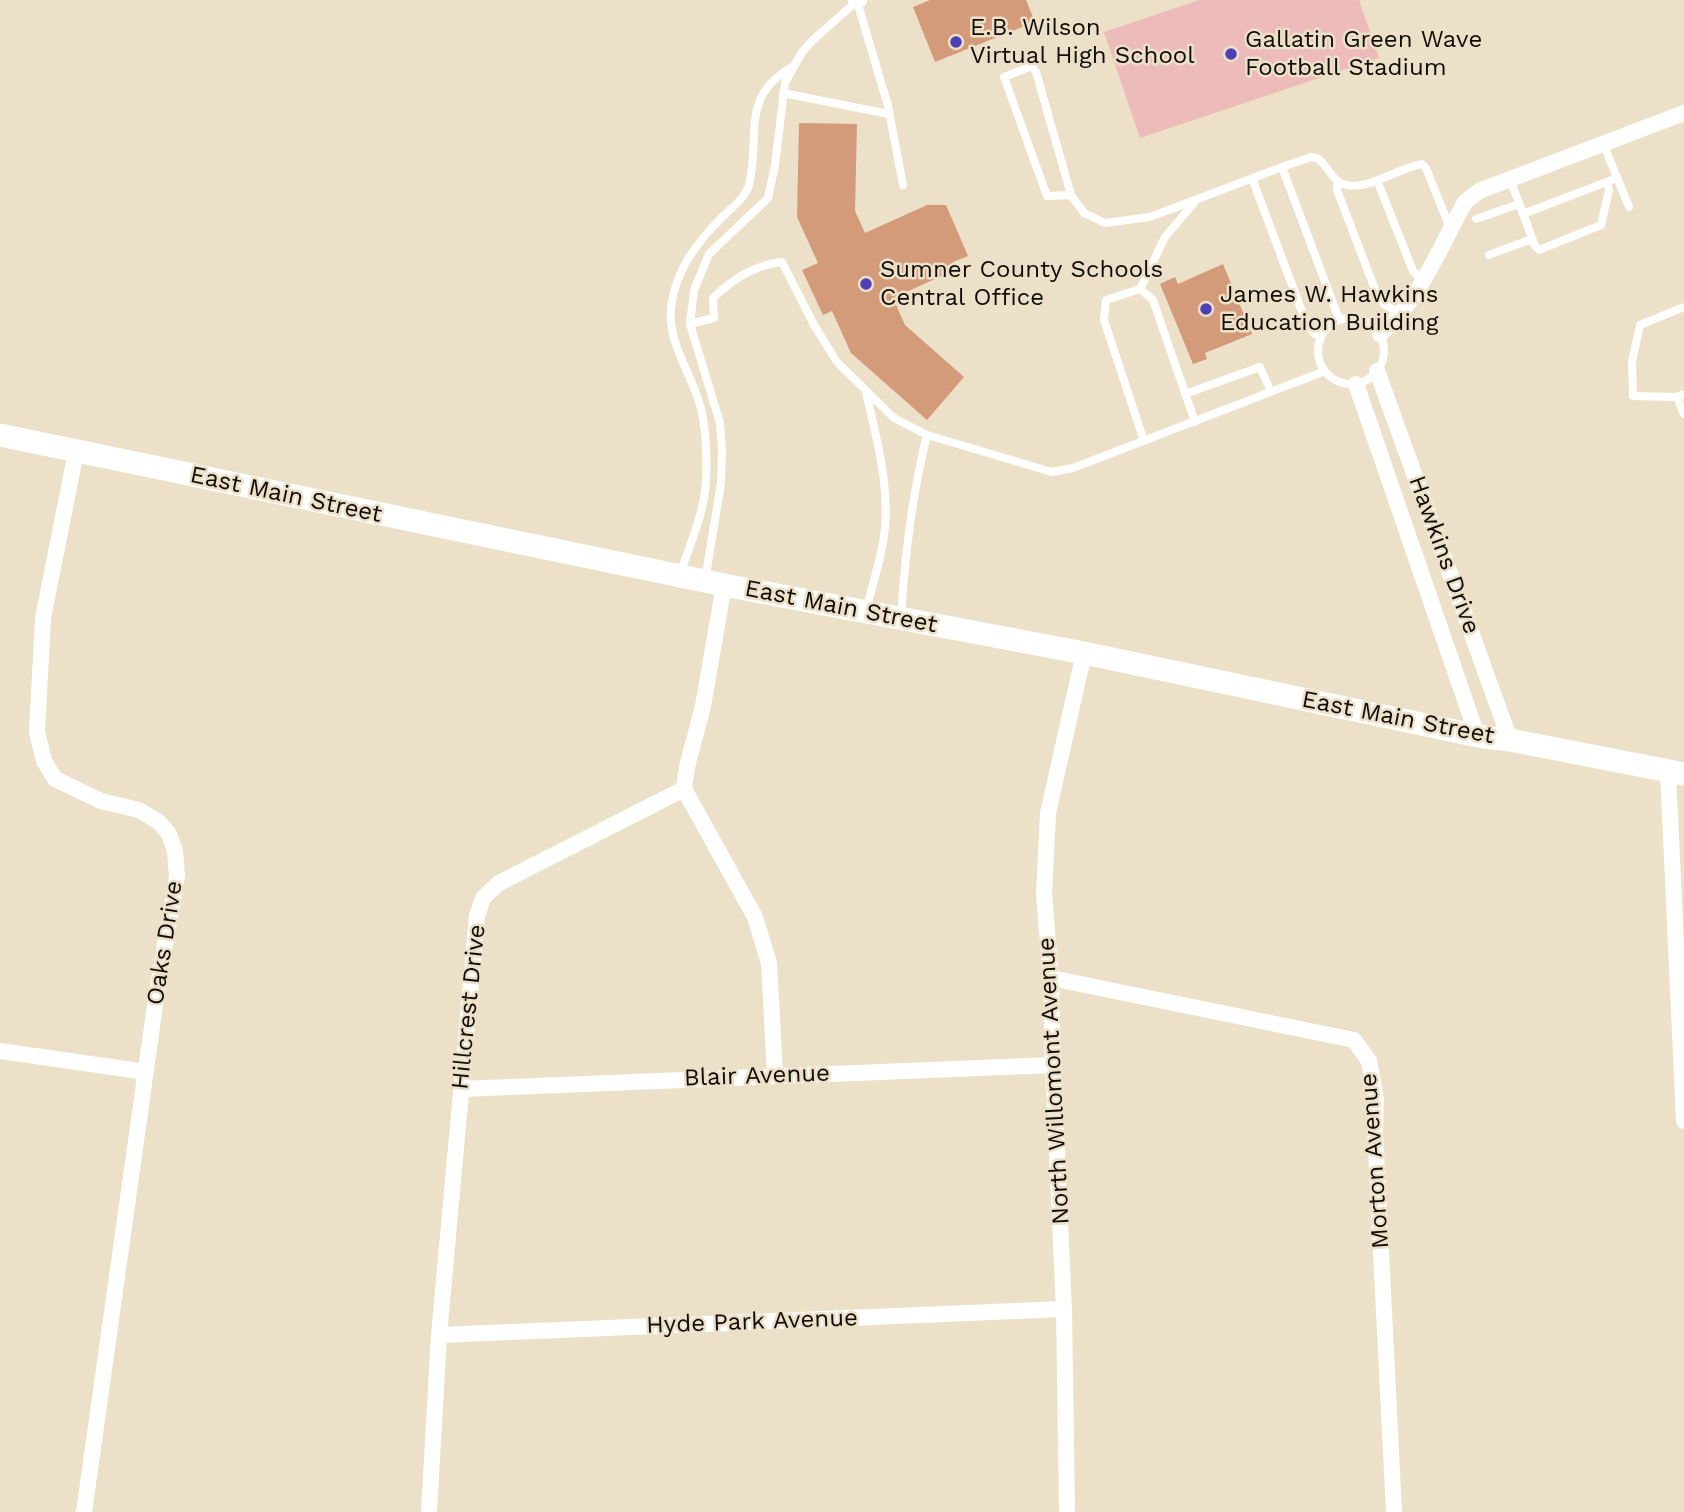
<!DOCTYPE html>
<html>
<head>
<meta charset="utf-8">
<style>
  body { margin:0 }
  canvas { display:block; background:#ece0c8 }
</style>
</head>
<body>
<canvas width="1684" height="1512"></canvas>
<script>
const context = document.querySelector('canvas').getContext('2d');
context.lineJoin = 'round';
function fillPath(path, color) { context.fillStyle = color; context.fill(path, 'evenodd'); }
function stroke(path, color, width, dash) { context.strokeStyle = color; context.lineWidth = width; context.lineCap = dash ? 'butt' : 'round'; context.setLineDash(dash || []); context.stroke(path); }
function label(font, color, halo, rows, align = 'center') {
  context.font = font + ' "Work Sans",sans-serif'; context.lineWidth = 5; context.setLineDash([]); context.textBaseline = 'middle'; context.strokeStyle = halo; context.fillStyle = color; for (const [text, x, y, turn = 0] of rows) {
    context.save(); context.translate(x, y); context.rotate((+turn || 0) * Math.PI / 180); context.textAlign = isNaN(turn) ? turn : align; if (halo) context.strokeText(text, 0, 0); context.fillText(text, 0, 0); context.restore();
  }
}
const green = new Path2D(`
  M1199,0H1359L1379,58L1140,138L1104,32Z`);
const building = new Path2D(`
  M930,0H1026L1035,22L935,62L913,7Z
  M799,123L857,124L855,211L865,233L927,205H946L968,256L953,262L957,269L893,298L905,325L964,377L927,420L851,353L832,311L823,315L802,270L818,263L797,217Z
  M1223,264L1252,334L1205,353L1207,359L1193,364L1160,284L1175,277L1178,284Z`);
const lane = new Path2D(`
  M783,93L889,114
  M1603,143L1629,207
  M1282,167L1311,157L1317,158C1326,164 1330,176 1339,182C1361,196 1399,167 1422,164L1426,168L1448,223L1452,226
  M1252,178L1307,325L1315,334L1321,337
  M1510,179L1535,246L1539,250L1601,225L1609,190L1607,182
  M1377,180L1413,271L1422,280
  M1338,181L1337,190L1376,292L1384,304L1400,314
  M1071,195L1047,196L1004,77L1032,66L1036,72L1071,195L1084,213L1105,223L1150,217L1282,167L1339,319
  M1523,214L1617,178
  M1476,219L1519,204
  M1489,255L1532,239
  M1140,289L1165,237L1194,203
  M1318 351a33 33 0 1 1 66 0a33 33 0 1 1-66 0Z
  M690,324L714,318L713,298C733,279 754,265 782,262L814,325L837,362L894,418L927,435L1052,472L1073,468L1325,371
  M1185,394L1260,367L1271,392
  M1684,394L1677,397L1684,414
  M1677,397L1633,396L1632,362L1640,325L1684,307
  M1144,441L1104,320L1106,300L1140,289L1153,300L1195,422
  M680,574C688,550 700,523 704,498C708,474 707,437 702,413C695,377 667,346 671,307C676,269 696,244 722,217C732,208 745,198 749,185C761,137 739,97 792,67
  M705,581L721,483L722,449L720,423L690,324L694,290L709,254L768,198L775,165L785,83L802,52L813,40L857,1L888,106L903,185
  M866,610C872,587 879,565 883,542C892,493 877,440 866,392
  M901,616C905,555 912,494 927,435`);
const street = new Path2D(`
  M856,0H859
  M1380,334C1420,300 1440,247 1465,202L1479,191L1684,113
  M1377,371L1510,740
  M1356,384L1477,735
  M76,452L43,618L37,732L44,761L55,779L101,801L139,810L159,822L169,834L175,851L177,876L157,991L84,1512
  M1668,771L1684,1121
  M684,789L755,917L769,963L775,1075
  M1051,978L1354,1040L1369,1061L1376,1099L1375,1131L1394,1512
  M0,1051L146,1072
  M461,1089L1053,1065
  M439,1335L1064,1309
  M429,1512L439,1335L477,916L483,898L499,883L684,789L687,767L703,706L724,585
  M1067,1512L1064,1309L1053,1065L1051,978L1044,894L1048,813L1084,653`);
const secondary = new Path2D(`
  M0,435L724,585L1084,653L1483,737L1510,740L1684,774`);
const markers = [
  [956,42,7,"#4e3fb6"],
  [1231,54,7,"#4e3fb6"],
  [866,284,7,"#4e3fb6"],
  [1206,309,7,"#4e3fb6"]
];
const poiNames = [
  ["E.B. Wilson",970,28],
  ["Virtual High School",970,56],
  ["Gallatin Green Wave",1245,40],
  ["Football Stadium",1245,68],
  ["Sumner County Schools",880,270],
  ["Central Office",880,298],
  ["James W. Hawkins",1220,295],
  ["Education Building",1220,323]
];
const streetNames = [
  ["East Main Street",286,495,12],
  ["Hawkins Drive",1444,555,70],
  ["East Main Street",841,607,11],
  ["East Main Street",1398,718,11],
  ["Oaks Drive",165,943,-81],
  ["Hillcrest Drive",469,1007,-84],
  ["Blair Avenue",757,1076,-2],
  ["North Willomont Avenue",1054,1081,-93],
  ["Morton Avenue",1375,1161,-94],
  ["Hyde Park Avenue",752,1322,-2]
];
fillPath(green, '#ebb');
fillPath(building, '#d49b7a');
stroke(lane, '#fff', 8);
stroke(street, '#fff', 16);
stroke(secondary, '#fff', 23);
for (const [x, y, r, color] of markers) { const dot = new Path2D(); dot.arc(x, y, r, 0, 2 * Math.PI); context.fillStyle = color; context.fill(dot); stroke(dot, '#ece0c8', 2.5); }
label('24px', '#110d06', '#ece0c8', poiNames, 'left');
label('24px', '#110d06', '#ece0c8', streetNames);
</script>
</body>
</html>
